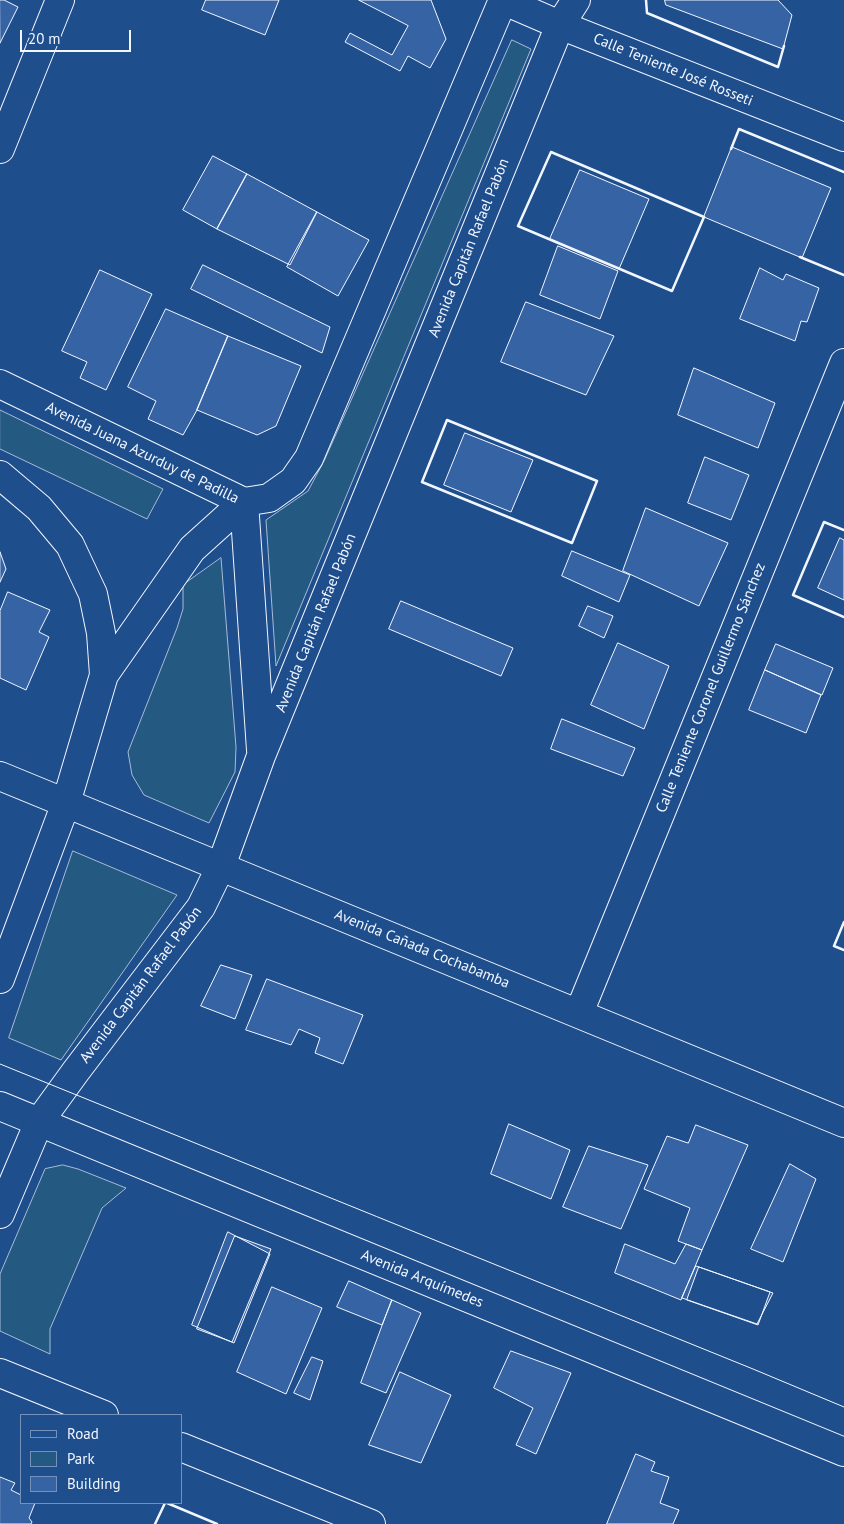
<!DOCTYPE html>
<html>
<head>
<meta charset="utf-8">
<style>
  body { margin:0 }
  #map { position:relative; width:844px; height:1524px; overflow:hidden; background:#1f4e8c; font-family:"PT Sans",sans-serif }
  canvas { display:block }
  .legend { position:absolute; left:20px; top:1414px; width:162px; height:90px; box-sizing:border-box; background:#1f4e8c; border:1px solid #7391ba; margin:0; padding:6px 9px; list-style:none; font-size:15px; color:#f2f6ff }
  .legend li { display:flex; align-items:center; gap:10px; height:25px }
  .legend b { width:25px; border:1px solid #7391ba }
  .scale { position:absolute; left:20px; top:30px; width:111px; height:22px; box-sizing:border-box; border:2px solid #f2f6ff; border-top:0; padding-left:6px; font-size:15px; line-height:18px; white-space:nowrap; color:#f2f6ff; -webkit-text-stroke:4px #1f4e8c; paint-order:stroke }
</style>
</head>
<body>
<div id="map">
<canvas width="844" height="1524"></canvas>
<ul class="legend">
<li><b style="height:6px;background:#1f4e8c"></b>Road</li>
<li><b style="height:14px;background:#245a82"></b>Park</li>
<li><b style="height:14px;background:#3563a3"></b>Building</li>
</ul>
<div class="scale">20 m</div>
</div>
<script>
const context = document.querySelector('canvas').getContext('2d');
context.lineJoin = 'round';
function fillPath(path, color) { context.fillStyle = color; context.fill(path, 'evenodd'); }
function stroke(path, color, width, dash) { context.strokeStyle = color; context.lineWidth = width; context.lineCap = dash ? 'butt' : 'round'; context.setLineDash(dash || []); context.stroke(path); }
function label(font, color, halo, rows, align = 'center') {
  context.font = font + ' "PT Sans",sans-serif'; context.lineWidth = 4; context.setLineDash([]); context.textBaseline = 'middle'; context.strokeStyle = halo; context.fillStyle = color; for (const [text, x, y, turn = 0] of rows) {
    context.save(); context.translate(x, y); context.rotate((+turn || 0) * Math.PI / 180); context.textAlign = isNaN(turn) ? turn : align; if (halo) context.strokeText(text, 0, 0); context.fillText(text, 0, 0); context.restore();
  }
}
const green = new Path2D(`
  M512,40L531,49L276,666L266,520L308,491L324,461Z
  M0,410L163,489L147,519L0,449Z
  M221,558L236,747L235,772L209,823L144,795L132,775L128,752L177,628L183,609V585Z
  M73,851L177,895L61,1060L9,1038Z
  M63,1165L78,1169L126,1188L102,1208L50,1329V1354L0,1331V1274L45,1169Z`);
const building = new Path2D(`
  M0,0H4L18,7L0,43Z
  M206,0H279L265,35L202,10Z
  M359,0H431L446,39L430,68L408,56L400,71L345,42L350,33L392,55L408,26Z
  M665,0H778L792,15L783,49L666,5Z
  M732,147L831,188L802,258L704,217Z
  M213,156L247,174L217,229L183,210Z
  M580,170L649,199L619,269L550,239Z
  M247,174L317,212L290,265L217,229Z
  M317,212L369,240L338,296L287,267Z
  M558,246L618,271L600,319L540,295Z
  M203,265L330,327L322,353L191,289Z
  M760,268L783,280L786,274L819,288L807,322L801,321L795,341L740,319Z
  M100,270L152,294L106,390L80,378L87,362L62,351Z
  M526,302L614,336L586,395L501,362Z
  M166,309L228,336L197,410L183,435L148,419L156,401L128,387Z
  M228,336L301,366L276,426L257,435L197,410Z
  M694,368L775,403L758,448L678,415Z
  M465,433L533,460L511,512L444,485Z
  M705,457L749,475L731,520L688,503Z
  M646,508L728,543L699,606L623,571Z
  M840,538L844,540V600L818,588Z
  M572,551L630,575L619,602L562,576Z
  M0,552L6,569L0,582Z
  M8,592L50,610L39,632L49,637L26,690L0,678V611Z
  M401,601L513,648L501,676L389,629Z
  M588,606L613,616L604,638L579,626Z
  M618,643L669,666L644,729L591,705Z
  M776,644L833,668L822,695L765,670Z
  M765,670L821,695L806,733L749,710Z
  M562,719L635,748L623,776L551,749Z
  M221,965L252,975L235,1019L201,1006Z
  M267,979L363,1015L343,1064L315,1053L320,1038L299,1029L291,1045L246,1030Z
  M509,1124L570,1150L551,1199L491,1174Z
  M696,1125L748,1145L702,1250L678,1241L690,1208L644,1189L667,1136L688,1143Z
  M589,1146L648,1165L621,1229L563,1207Z
  M790,1164L816,1179L783,1262L751,1249Z
  M228,1232L270,1254L234,1343L192,1325Z
  M235,1236L271,1249L232,1342L197,1329Z
  M625,1244L675,1264L686,1244L702,1250L681,1300L615,1273Z
  M696,1266L773,1293L757,1324L682,1298Z
  M699,1267L770,1292L758,1325L687,1300Z
  M349,1281L392,1300L382,1325L337,1307Z
  M272,1287L322,1308L286,1394L237,1372Z
  M392,1300L421,1313L386,1393L361,1383Z
  M511,1351L571,1373L536,1454L516,1445L533,1408L494,1388Z
  M312,1357L323,1361L310,1400L294,1393Z
  M400,1372L451,1395L421,1463L369,1445Z
  M636,1454L655,1462L651,1471L669,1477L660,1503L679,1510L673,1524H607Z
  M0,1477L15,1483L11,1490L21,1495V1503H35L29,1518L32,1522L31,1524H0Z`);
const street = new Path2D(`
  M502,0L560,25L844,137
  M0,149L60,0
  M0,776L844,1123
  M579,1013L844,363
  M0,1106L844,1452
  M0,1373L104,1415
  M181,1447L371,1524`);
const secondary = new Path2D(`
  M0,384L244,502
  M0,475L39,508L70,545L93,594L101,633L104,675
  M244,502L261,750
  M0,979L66,803L104,675L192,549L244,502L269,498L293,481L309,458L503,0
  M0,1214L39,1122L76,1071L201,907L221,866L261,756L560,25L576,0`);
const tram = new Path2D(`
  M0,1064L753,1369L844,1407`);
const wall = new Path2D(`
  M646,0L647,13L778,67L784,46
  M731,149L739,129L844,172
  M551,152L704,217L672,291L518,226Z
  M800,257L844,275
  M447,420L597,481L572,543L422,482Z
  M844,530L824,522L793,595L844,617
  M844,922L834,946L844,950
  M167,1503L217,1524
  M155,1524L165,1503`);
const streetNames = [
  ["Calle Teniente José Rosseti",673,70,22],
  ["Avenida Capitán Rafael Pabón",469,248,-68],
  ["Avenida Juana Azurduy de Padilla",142,453,26],
  ["Avenida Capitán Rafael Pabón",316,623,-68],
  ["Calle Teniente Coronel Guillermo Sánchez",711,688,-68],
  ["Avenida Cañada Cochabamba",422,949,22],
  ["Avenida Capitán Rafael Pabón",141,985,-53],
  ["Avenida Arquímedes",422,1279,22]
];
fillPath(green, '#245a82');
stroke(green, '#a8bbd7', 1);
fillPath(building, '#3563a3');
stroke(building, '#f2f6ff', 1);
stroke(street, '#f2f6ff', 30);
stroke(secondary, '#f2f6ff', 30);
stroke(street, '#1f4e8c', 28);
stroke(secondary, '#1f4e8c', 28);
stroke(tram, '#f2f6ff', 1);
stroke(wall, '#f2f6ff', 2.5);
label('15px', '#f2f6ff', '#1f4e8c', streetNames);
</script>
</body>
</html>
